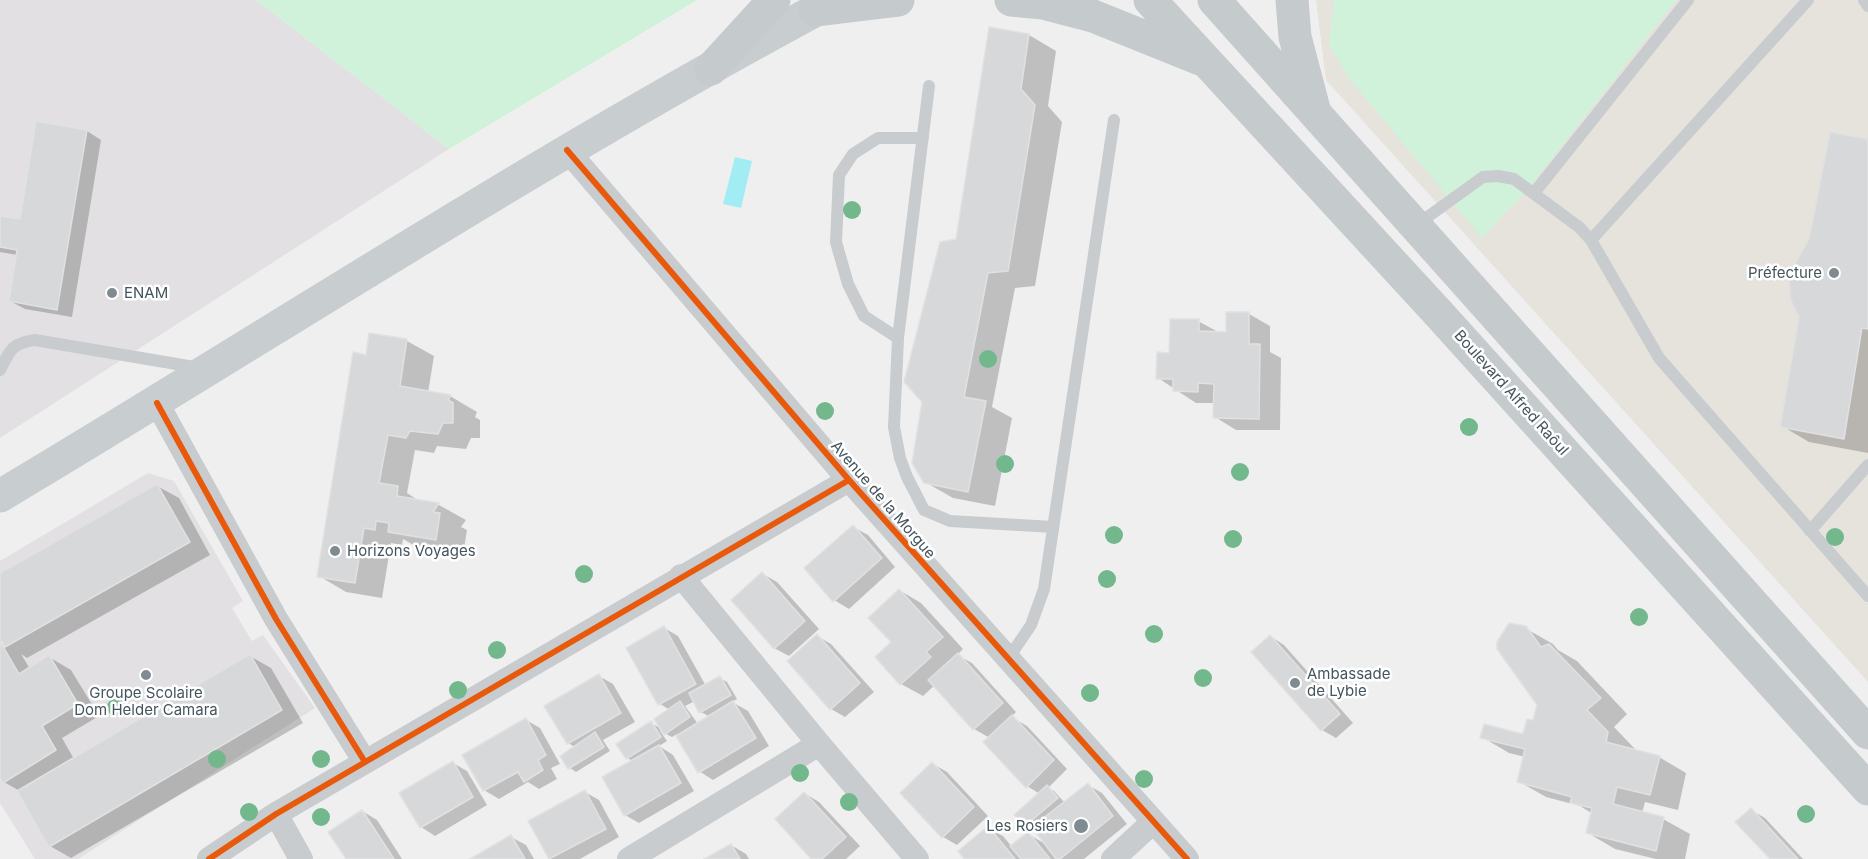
<!DOCTYPE html>
<html>
<head>
<meta charset="utf-8">
<style>
  body { margin:0 }
  canvas { display:block; background:#f0efef }
</style>
</head>
<body>
<canvas width="1868" height="859"></canvas>
<script>
const context = document.querySelector('canvas').getContext('2d');
context.lineJoin = 'round';
function fillPath(path, color) { context.fillStyle = color; context.fill(path, 'evenodd'); }
function stroke(path, color, width, dash) { context.strokeStyle = color; context.lineWidth = width; context.lineCap = dash ? 'butt' : 'round'; context.setLineDash(dash || []); context.stroke(path); }
function label(font, color, halo, rows, align = 'center') {
  context.font = font + ' Inter,sans-serif'; context.lineWidth = 5; context.setLineDash([]); context.textBaseline = 'middle'; context.strokeStyle = halo; context.fillStyle = color; for (const [text, x, y, turn = 0] of rows) {
    context.save(); context.translate(x, y); context.rotate((+turn || 0) * Math.PI / 180); context.textAlign = isNaN(turn) ? turn : align; if (halo) context.strokeText(text, 0, 0); context.fillText(text, 0, 0); context.restore();
  }
}
const commercial = new Path2D(`
  M1316,0H1868V682L1326,80Z`);
const education = new Path2D(`
  M0,0H256L449,149L0,438Z
  M148,473L174,481L243,601L232,608L252,641L263,635L315,708L78,859H35L0,803V561Z`);
const green = new Path2D(`
  M256,0H697L449,149Z
  M1334,0H1676L1528,189L1482,238L1351,81L1329,45Z`);
const water = new Path2D(`
  M735,157L752,161L741,208L723,204Z`);
const shadow = new Path2D(`
  M1029,35L1056,51L1048,106L1062,122L1035,286L1015,288L992,407L1012,418L995,506L953,498L925,482L957,240Z
  M87,131L101,140L72,317L25,309L10,301L18,255L0,252V217L21,221Z
  M1868,141V453L1809,442L1782,426Z
  M1227,313L1249,314L1270,326V352L1281,358L1280,430H1236L1215,417V403H1196L1158,378L1171,354L1198,321L1220,333H1227Z
  M407,341L434,356L428,393L450,396L477,412L475,417L480,420V438H471L466,449L437,446L434,453L415,450L407,493L421,502L439,505L466,520L461,527L467,530L463,555L417,547L403,539L402,545L391,543L382,598L346,592L319,576L367,356Z
  M157,486L179,498L210,555L27,658L21,654L30,669L49,657L71,670L99,716L62,738L74,759L250,656L271,668L303,723L71,858L50,846L18,790L4,782L0,775V574Z
  M853,527L868,535L895,567L849,609L834,600Z
  M763,574L777,582L819,629L789,656L774,648Z
  M899,590L921,603L963,649L957,655L972,663L1016,712L1011,717L1027,726L1067,769L1048,788L1054,791L1065,803L1088,785L1102,793L1127,824L1084,859H966L988,828L1003,836L1012,847L1028,834L1047,845L1034,828L1033,829L1026,825L1040,794L1027,786L990,738L974,729L935,685L923,696L901,684L877,657L893,642Z
  M664,628L678,636L706,686L720,678L727,682L737,699L732,702L748,711L769,746L713,780L699,771L677,734L672,737L660,731L667,741L659,746L673,755L694,791L639,823L625,815L633,761L627,758L618,744L651,723L662,729L670,710L660,704ZM695,701L701,712L710,717L698,724L685,706Z
  M1525,628L1553,644L1558,650L1577,661L1627,714L1614,727L1635,749V751L1659,757L1686,773L1678,810L1645,802L1642,813L1663,819L1690,834L1685,859H1656L1615,849L1588,833L1593,814L1580,806L1546,797L1518,781L1525,757L1509,753L1482,737L1524,736L1534,722L1538,705Z
  M817,636L831,644L874,692L845,717L831,709Z
  M1270,636L1284,645L1353,723L1336,738L1322,730Z
  M599,676L613,684L635,722L603,740L610,751L576,772L570,768L562,756L575,747L568,743Z
  M526,720L540,728L560,764L551,768L557,779L539,789L528,782L499,799L484,790Z
  M453,763L467,771L487,805L435,836L421,827Z
  M933,764L947,772L988,816L957,845L943,837Z
  M585,792L599,800L619,837L580,859H551L530,822Z
  M804,793L819,802L860,846L846,859H814Z
  M1751,810L1765,818L1803,859H1772Z
  M362,811L377,820L402,859H347Z
  M511,837L526,845L534,859H473Z
  M731,845L746,854L749,859H707Z`);
const building = new Path2D(`
  M989,27L1029,34L1021,89L1035,105L1008,271L988,273L964,397L986,401L968,492L924,483L912,463L922,402L904,382L940,242L956,239Z
  M36,121L87,130L57,310L9,301L17,250L0,247V216L20,219Z
  M1830,132L1868,139V329L1862,328L1844,439L1780,427L1799,317L1791,301L1789,282L1794,266L1809,239Z
  M1226,312H1249V344H1260L1259,419L1213,418L1214,384L1198,383V392L1173,391V379H1156L1157,352L1169,353L1170,319H1199V331L1226,332Z
  M369,333L407,339L400,386L451,395L448,400L453,403V423H443L438,434L410,431L406,438L388,435L379,483L398,486L397,496L439,503L433,512L440,513L436,540L388,532L389,523L376,521L375,530L364,528L355,583L317,577L353,352L366,355Z
  M157,484L190,542L5,647L0,638V573Z
  M853,525L882,558L833,602L804,568Z
  M762,572L805,621L774,649L731,600Z
  M899,589L943,637L926,652L931,657L900,685L875,657L891,642L868,618Z
  M1509,623L1526,626L1541,647L1549,644L1601,698L1587,710L1608,732L1606,742L1660,756L1650,795L1617,787L1613,804L1664,817L1656,851L1586,833L1592,808L1570,803L1572,797L1517,782L1525,749L1480,738L1484,724L1523,734L1527,719L1533,720L1537,705L1497,649V642Z
  M664,626L696,684L658,705L626,648Z
  M817,634L860,683L830,710L787,661Z
  M1270,635L1340,714L1321,731L1251,652Z
  M0,641L19,674L49,655L78,704L42,726L56,750L3,783L0,778Z
  M958,653L1003,703L973,730L928,680Z
  M250,654L282,710L49,847L17,791Z
  M599,674L621,713L567,744L544,706Z
  M720,676L731,695L699,713L689,693Z
  M680,701L690,717L664,735L654,719Z
  M733,701L756,738L698,773L676,736Z
  M1012,715L1054,760L1026,788L983,742Z
  M526,718L546,755L538,760L543,770L524,782L518,772L483,791L462,755Z
  M651,721L661,737L626,759L616,744Z
  M595,732L604,747L568,769L560,756Z
  M659,745L681,783L624,816L602,777Z
  M453,761L473,797L420,828L399,793Z
  M932,762L974,807L942,838L900,793Z
  M1088,783L1113,816L1060,859H1056L1032,827Z
  M1047,785L1058,798L1025,826L1014,815Z
  M585,790L606,829L549,859L528,821Z
  M804,792L846,837L822,859H811L775,819Z
  M1751,808L1798,859H1770L1735,822Z
  M362,810L394,859H346L328,832Z
  M988,826L1015,859H964L958,851Z
  M1028,832L1050,859H1021L1010,846Z
  M511,835L525,859H470Z
  M731,844L740,859H704Z`);
const service = new Path2D(`
  M1864,0L1868,6
  M929,86L898,338L894,427L900,458L907,477L924,510L950,521L1053,527
  M1534,193L1688,0
  M1415,226L1483,177L1498,176L1514,179L1579,227L1591,240L1659,358L1868,596
  M1591,240L1808,0
  M898,338L864,316L848,284L836,242L839,175L853,154L878,138H923
  M0,370C10,350 12,343 35,340L200,368
  M1810,531L1868,465
  M1008,659L1031,625L1044,589L1114,120`);
const minor = new Path2D(`
  M567,150L849,480L1187,859
  M157,403L276,619L365,762
  M681,576L819,744L917,859
  M276,814L301,859
  M209,859L276,814L849,480
  M629,859L819,744
  M1113,859L1153,822`);
const secondary = new Path2D(`
  M0,496C278,330 549,152 835,0`);
const primary = new Path2D(`
  M1011,0L1043,3L1093,16L1200,59
  M1150,0L1440,315L1868,789
  M1214,0L1868,733
  M1292,0L1295,37L1314,109
  M815,10L898,0
  M711,69L774,0`);
const cycleway = new Path2D(`
  M567,150L849,480L1187,859
  M157,403L276,619L365,762
  M209,859L276,814L849,480`);
const trees = [
  [852,210],
  [988,359],
  [825,411],
  [1469,427],
  [1005,464],
  [1240,472],
  [1114,535],
  [1835,537],
  [1233,539],
  [584,574],
  [1107,579],
  [1639,617],
  [1154,634],
  [497,650],
  [1203,678],
  [458,690],
  [1090,693],
  [116,707],
  [217,759],
  [321,759],
  [800,773],
  [1144,779],
  [849,802],
  [249,812],
  [1806,814],
  [321,817]
];
const markers = [
  [1834,273,6,"#808b91"],
  [112,293,6,"#808b91"],
  [335,551,6,"#808b91"],
  [146,675,6,"#808b91"],
  [1295,683,6,"#808b91"],
  [1081,826,8,"#808b91"]
];
const poiNames = [
  ["Préfecture",1822,273,"right"],
  ["ENAM",124,293],
  ["Horizons Voyages",347,551],
  ["Ambassade",1307,674],
  ["de Lybie",1307,691],
  ["Groupe Scolaire",146,693,"center"],
  ["Dom Helder Camara",146,710,"center"],
  ["Les Rosiers",1068,826,"right"]
];
const streetNames = [
  ["Boulevard Alfred Raôul",1511,393,48],
  ["Avenue de la Morgue",883,500,49]
];
fillPath(commercial, '#e6e2dc');
fillPath(education, '#e2e0e2');
fillPath(green, '#d1f2da');
fillPath(water, '#a2ecf4');
fillPath(shadow, '#0003');
fillPath(building, '#d7d8d9');
stroke(building, '#e1e1e2', 1.5);
stroke(service, '#c8ccce', 12);
stroke(minor, '#c8ccce', 24);
stroke(secondary, '#c8cdd0', 33);
stroke(primary, '#c5cacd', 33);
stroke(cycleway, '#e8590c', 6);
context.fillStyle = '#73b78d';
for (const [x, y] of trees) { context.beginPath(); context.arc(x, y, 9, 0, 2 * Math.PI); context.fill(); }
for (const [x, y, r, color] of markers) { const dot = new Path2D(); dot.arc(x, y, r, 0, 2 * Math.PI); context.fillStyle = color; context.fill(dot); stroke(dot, '#fff', 2); }
label('15px', '#44555e', '#fff', poiNames, 'left');
label('15px', '#44555e', '#fff', streetNames);
</script>
</body>
</html>
